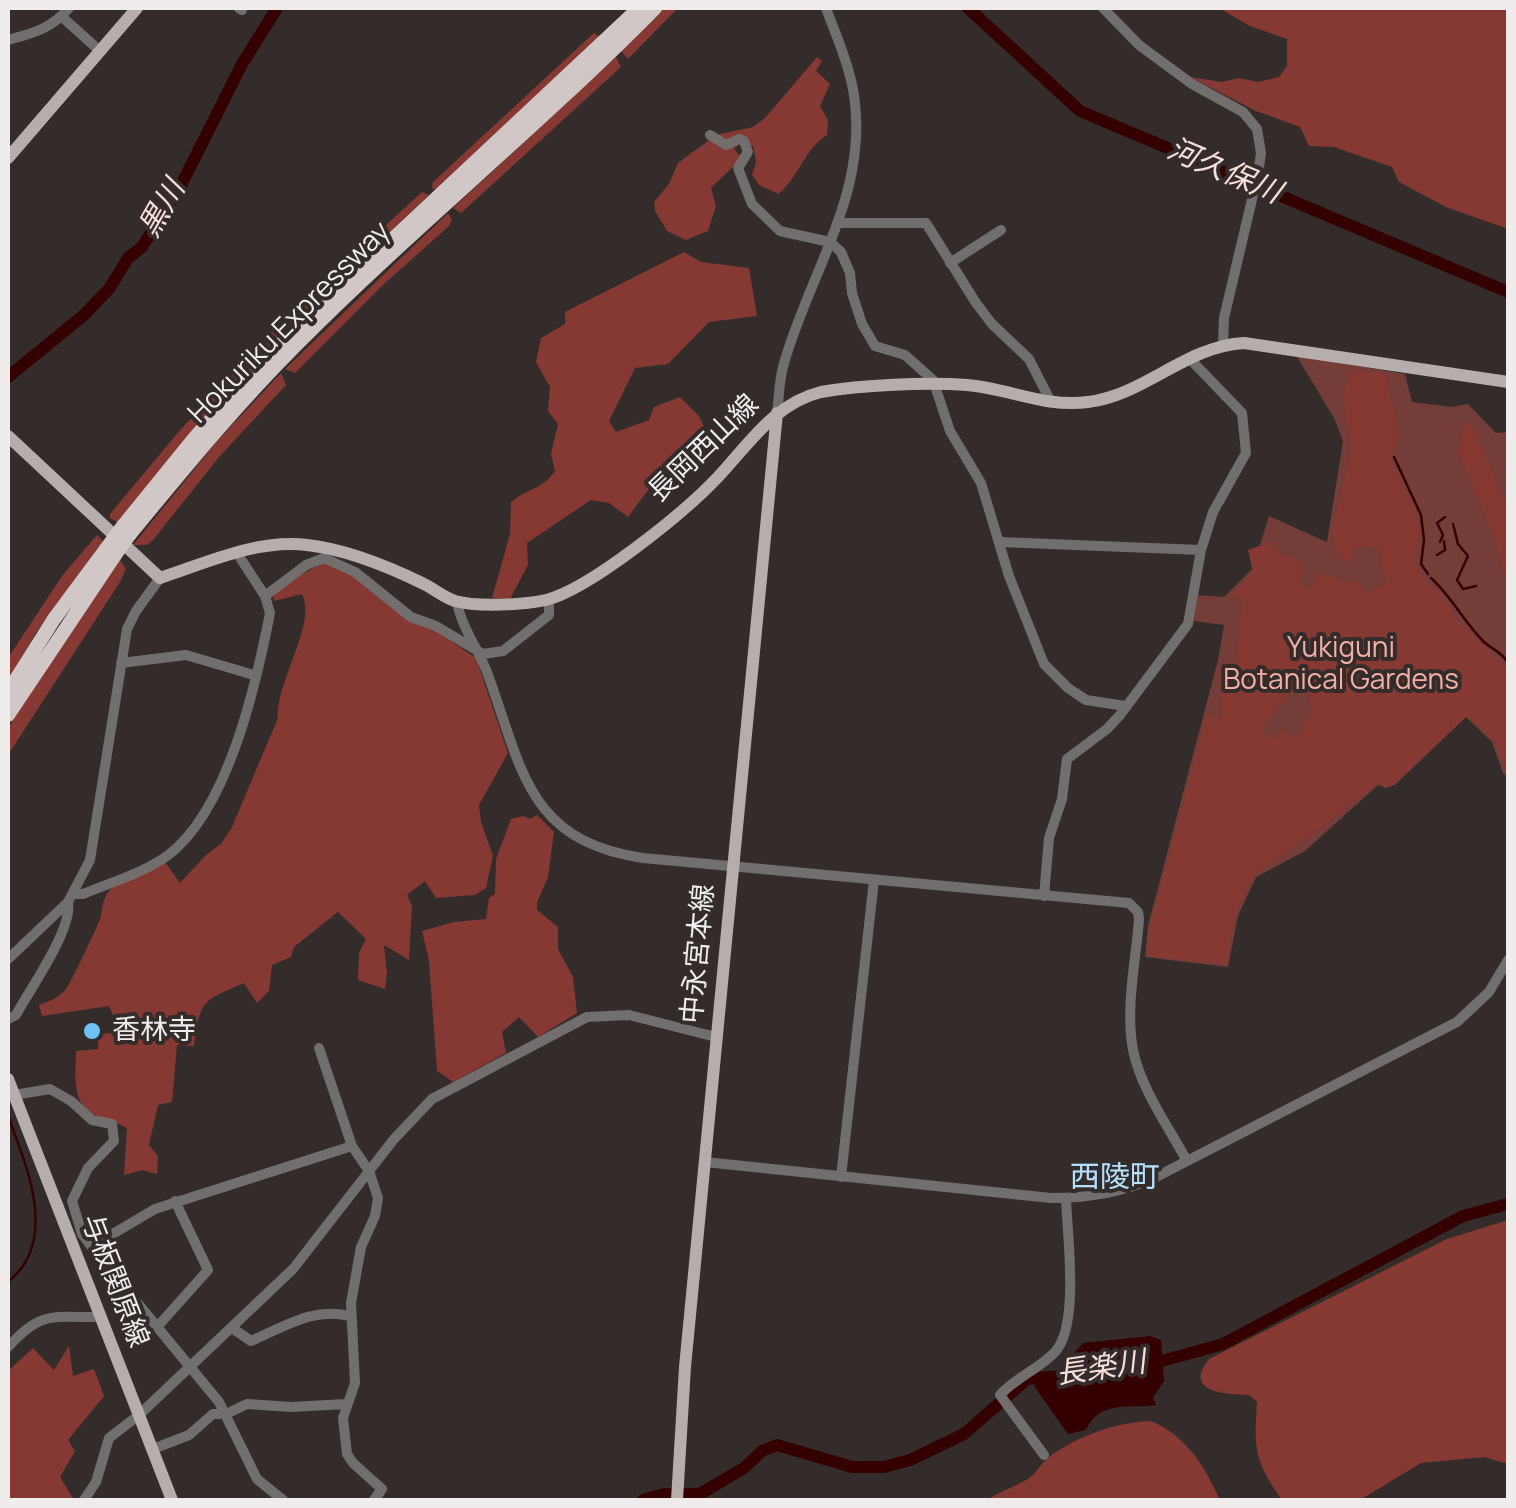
<!DOCTYPE html>
<html>
<head>
<meta charset="utf-8">
<style>
  body { margin:0 }
  #map { position:relative; width:1516px; height:1508px; overflow:hidden; background:#332c2b; font-family:Manrope,sans-serif }
  canvas { display:block }
  .frame { position:absolute; inset:0; border:10px solid #f0eceb; pointer-events:none }
</style>
</head>
<body>
<div id="map">
<canvas width="1516" height="1508"></canvas>
<div class="frame"></div>
</div>
<script>
const context = document.querySelector('canvas').getContext('2d');
context.lineJoin = 'round';
function fillPath(path, color) { context.fillStyle = color; context.fill(path, 'evenodd'); }
function stroke(path, color, width, dash) { context.strokeStyle = color; context.lineWidth = width; context.lineCap = dash ? 'butt' : 'round'; context.setLineDash(dash || []); context.stroke(path); }
function label(font, color, halo, rows, align = 'center') {
  context.font = font + ' Manrope,"Noto Sans JP",sans-serif'; context.lineWidth = 8; context.setLineDash([]); context.textBaseline = 'middle'; context.strokeStyle = halo; context.fillStyle = color; for (const [text, x, y, turn = 0] of rows) {
    context.save(); context.translate(x, y); context.rotate((+turn || 0) * Math.PI / 180); context.textAlign = isNaN(turn) ? turn : align; if (halo) context.strokeText(text, 0, 0); context.fillText(text, 0, 0); context.restore();
  }
}
const green = new Path2D(`
  M1296,355L1405,374L1412,402L1452,407L1468,404L1496,433L1508,432V778L1503,773L1492,742L1466,717L1395,785L1386,788L1378,785L1305,851L1256,877L1238,916L1228,967L1145,957L1148,926L1218,660L1224,625L1194,621L1198,595L1224,597L1253,568L1269,516L1327,542L1343,441L1334,418Z`);
const forest = new Path2D(`
  M661,8H678L628,59L621,51Z
  M1219,8H1508V229L1446,207L1399,182L1392,167L1334,147L1309,146L1300,127L1256,111L1190,77L1222,82L1239,78L1258,82L1279,77L1287,66V39L1250,26Z
  M594,33L601,38L435,190L432,188L433,182Z
  M616,57L621,67L461,213L453,208Z
  M817,57L822,61L816,71L830,84L820,106L828,120L827,135C805,149 799,176 779,194L759,185L752,175L756,162L753,146L742,142L734,149L742,158L711,188L716,206L708,231L686,240L667,231L655,211L654,202L669,184L678,163L716,135L753,127L765,118Z
  M422,192L429,195L268,349L265,346L268,336L289,314Z
  M448,213L452,219L449,226L383,285L295,373L285,369Z
  M684,252L701,262L749,268L757,316L709,322L668,364L635,368L609,421L616,432L649,420L654,407L680,397L699,416L708,435L676,480L661,473L628,517L609,503L591,500L527,543L528,565L510,599L492,598L510,534L511,502C529,487 541,491 555,471L551,454L558,424L548,411L550,387L536,362L541,338L565,324V312Z
  M260,351L253,363L117,522L110,518V514L181,429L253,353Z
  M1352,369L1386,374C1388,403 1407,430 1391,457C1398,480 1415,499 1419,524C1421,538 1412,558 1419,571C1429,588 1447,594 1453,614L1508,671V774L1494,741L1467,716L1394,784L1385,787L1377,783L1321,828L1254,875L1234,917L1227,964L1147,956L1150,926L1207,714L1222,721L1220,676L1222,671H1235L1243,597L1231,595L1253,572L1248,550L1270,542L1279,553L1302,562L1300,585L1310,590L1320,572L1349,583L1359,581L1366,594L1387,583L1381,567L1382,555L1376,545L1354,548L1352,563L1337,557L1332,533L1351,451L1343,394ZM1309,688L1312,710L1298,738L1282,731L1273,740L1261,729L1290,693Z
  M281,373L286,385L219,457L154,539L147,545H133L218,440Z
  M1464,422L1474,428L1500,491L1508,502V586L1494,537L1458,451Z
  M97,535L103,541L36,633L8,680V658L62,576Z
  M120,560L126,569L120,582L8,755V729L30,690Z
  M325,562L346,563L374,580L390,599L476,658L508,753L479,805L481,822L493,856L486,888L475,895L436,898L425,881L407,895L412,906L409,960L384,945L387,973L385,989L358,980L359,953L366,939L338,912L294,947L291,957L272,965L269,991L257,1003L244,983C201,1002 201,999 194,1046L177,1045L172,1102L158,1105L149,1145L158,1156L157,1174L142,1170L124,1175L127,1128C117,1122 107,1120 97,1116C70,1104 76,1076 76,1051L98,1049V1034L110,1033L116,1022L109,1006L42,1016L39,1005C49,1001 59,998 66,989C70,985 98,925 100,919C103,909 102,898 110,890C122,877 149,874 165,862L180,883L206,855L221,844L232,827L278,718C276,680 317,625 302,594L274,601L272,590Z
  M537,815L554,832L548,877L537,903V910L558,927V949L573,977L577,1013L538,1037L519,1017L502,1032L506,1053L453,1082L437,1071L429,961L422,931L454,922L486,919L489,898L495,894L496,859L511,819L523,816L530,819Z
  M1508,1220V1464L1484,1457L1421,1463L1360,1500H1282C1254,1460 1254,1450 1257,1402L1249,1395C1227,1394 1182,1393 1209,1359L1447,1239Z
  M69,1346L73,1376L94,1369L104,1396L68,1440L75,1451L60,1477L74,1500H8V1371L33,1348L54,1370Z
  M1151,1421C1187,1436 1205,1467 1220,1500H987C1001,1491 1014,1487 1028,1479C1037,1473 1041,1463 1049,1457C1077,1436 1117,1422 1151,1421Z`);
const water = new Path2D(`
  M1150,1336L1161,1340L1164,1381L1153,1398L1156,1405C1131,1409 1100,1399 1086,1430L1068,1434L1034,1386L1059,1370L1083,1343Z`);
const stream = new Path2D(`
  M1394,457L1421,515L1424,540L1421,564L1428,574
  M1453,524L1458,544L1468,556L1457,580L1463,589L1476,586
  M1440,542L1443,535L1437,523L1445,517
  M1437,555L1445,550L1444,541
  M1431,578C1452,597 1464,622 1484,642C1493,650 1502,652 1508,663
  M8,1116C26,1165 60,1241 8,1282`);
const river = new Path2D(`
  M968,8L1080,111L1508,292
  M8,377L84,315L109,289L128,258L142,247L181,185L242,64L277,8
  M1151,1364L1223,1344L1463,1216L1508,1204
  M643,1500L664,1494H700L744,1468L762,1451L777,1445L852,1467H884L910,1460L964,1434L1027,1379L1062,1376`);
const minor = new Path2D(`
  M239,8L242,10
  M1103,8L1139,45L1192,84L1243,112L1257,129L1261,153L1258,174L1224,318L1223,344
  M61,16L100,51
  M8,40C33,33 51,29 69,8
  M710,135L726,145L739,139L744,141L748,152L738,168L752,204L780,231L830,242L841,252L850,273L852,293L862,324L875,346L905,355L933,380L950,431L981,483L1009,576L1044,664L1068,688L1086,700L1125,706
  M838,223H926L976,303L992,324L1029,359L1051,402
  M950,263L1001,230
  M777,413C779,398 779,382 783,367C807,278 866,199 855,103C852,71 837,38 826,8
  M1000,542L1201,550
  M265,596L306,565L324,558L355,572L411,617L436,626L483,654L503,651L549,615V599
  M457,602C461,626 478,649 487,672C522,767 526,841 643,858L1129,903L1138,912L1139,919C1136,961 1125,1008 1133,1050C1141,1089 1168,1126 1187,1161
  M121,663L186,655L254,675
  M74,894H83C110,883 143,873 167,856C228,811 256,685 270,613L265,596L237,553
  M1044,896L1049,838L1062,799L1067,759L1107,729L1120,715L1188,624L1201,550L1213,512L1246,453L1242,413L1189,358
  M8,959L68,902L90,860L127,629L136,611L160,578
  M8,1019L16,1015C30,989 73,929 68,902
  M319,1048L352,1146L369,1171L378,1198L375,1216L361,1247L351,1303L355,1383L343,1418L347,1454L353,1463L382,1489L374,1500
  M14,1095L50,1089L71,1101L92,1120L112,1124L114,1141L88,1168L72,1201L82,1234L97,1254
  M705,1162L1051,1198C1088,1198 1122,1193 1156,1177L1457,1022L1489,992L1508,960
  M841,1177L874,880
  M158,1326L208,1270L175,1201
  M232,1328L251,1341C284,1327 313,1307 349,1316
  M8,1347C43,1309 52,1318 101,1317
  M153,1449L189,1435L213,1414H226L247,1404L291,1407L346,1404
  M1044,1455L1000,1395C1015,1378 1039,1369 1055,1352C1080,1325 1067,1234 1066,1198
  M84,1500L96,1482L109,1438L139,1415L293,1269L394,1139L432,1099L587,1017L629,1015L716,1037
  M283,1500L257,1479L219,1402L97,1254L111,1235L155,1209L352,1146`);
const major = new Path2D(`
  M8,158L137,8
  M8,436L160,578C206,563 257,539 307,545C345,549 387,566 422,583C433,588 443,597 455,601C477,607 524,605 546,600C590,589 685,512 718,477C749,444 775,403 821,392C861,385 926,382 967,385C1007,388 1045,408 1088,402C1145,395 1186,346 1244,343L1508,382
  M8,1079L172,1500
  M677,1500L685,1367L777,413`);
const highway = new Path2D(`
  M123,526L197,435L285,340L639,8
  M130,534C183,470 236,405 295,346C411,229 540,125 655,8
  M8,692L54,619L106,549
  M8,715L115,555`);
const highwayBridge = new Path2D(`
  M106,549L123,526
  M115,555L130,534`);
const markers = [
  [92,1031,10,"#70c2f4"]
];
const streetNames = [
  ["Hokuriku Expressway",290,323,-45],
  ["長岡西山線",704,449,-44],
  ["中永宮本線",699,954,-85],
  ["与板関原線",114,1281,69]
];
const parkNames = [
  ["Yukiguni",1341,649],
  ["Botanical Gardens",1341,681]
];
const poiNames = [
  ["香林寺",112,1031]
];
const waterNames = [
  ["河久保川",1224,172,23],
  ["黒川",163,209,-60],
  ["長楽川",1101,1369,-8]
];
const neighbourhoodNames = [
  ["西陵町",1115,1179]
];
fillPath(green, '#753d37');
fillPath(forest, '#853932');
fillPath(water, '#350001');
stroke(stream, '#350001', 2.5);
stroke(river, '#350001', 12);
stroke(minor, '#726e6e', 10);
stroke(major, '#b5aead', 12);
stroke(highway, '#d0c7c6', 14);
stroke(highwayBridge, '#d0c7c6', 14);
for (const [x, y, r, color] of markers) { const dot = new Path2D(); dot.arc(x, y, r, 0, 2 * Math.PI); context.fillStyle = color; context.fill(dot); stroke(dot, '#332c2b', 4); }
label('28px', '#f0eceb', '#332c2b', streetNames);
label('28px', '#f3afa6', '#332c2b', parkNames);
label('28px', '#f0eceb', '#332c2b', poiNames, 'left');
label('italic 30px', '#f6dedb', '#332c2b', waterNames);
label('30px', '#b5e0fc', '#332c2b', neighbourhoodNames);
</script>
</body>
</html>
